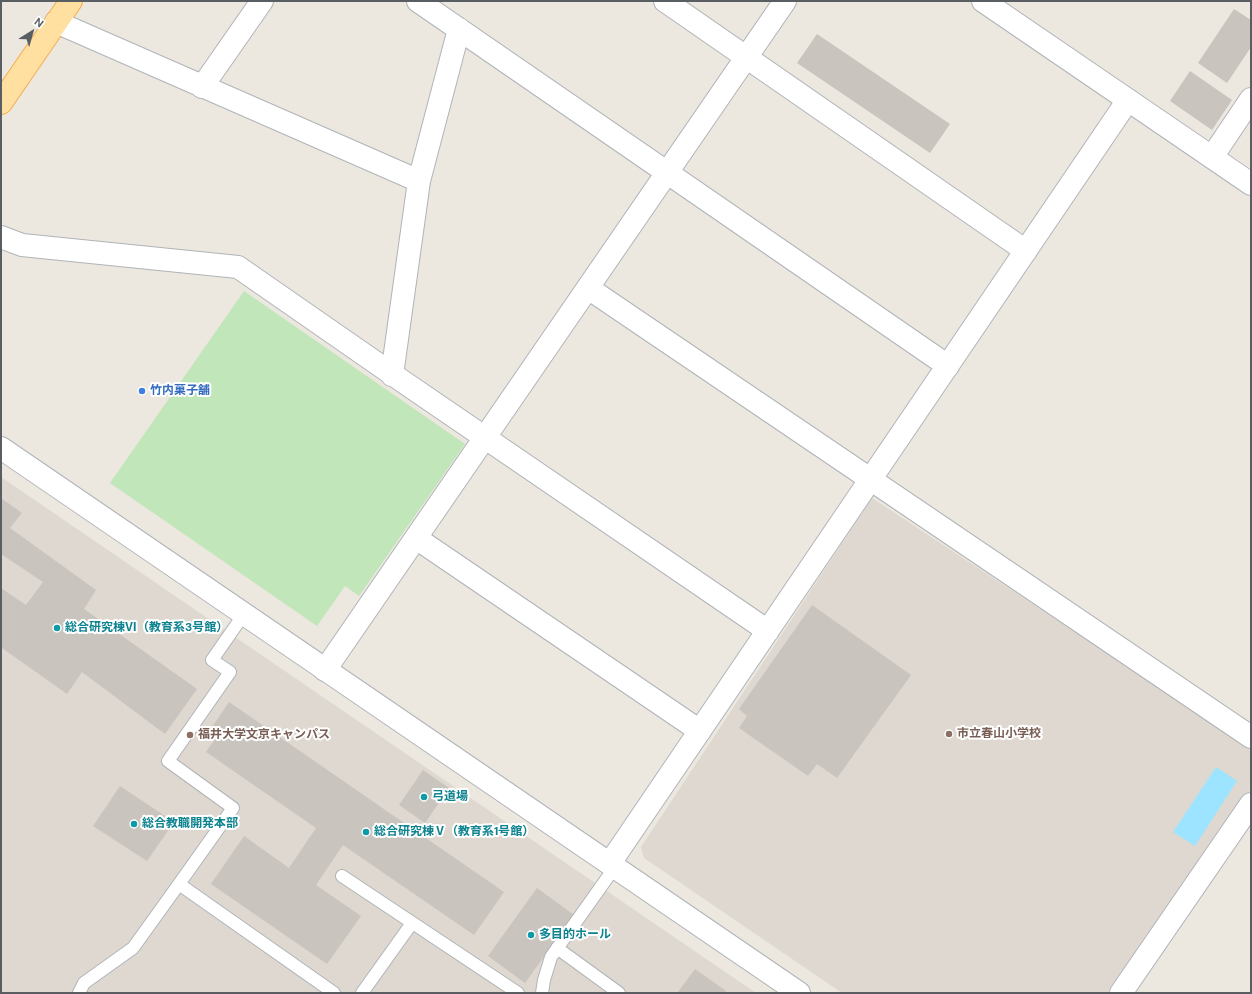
<!DOCTYPE html>
<html>
<head>
<meta charset="utf-8">
<style>
  body { margin:0 }
  #map { position:relative; width:1252px; height:994px; overflow:hidden; background:#ece7df; font-family:"DM Sans",sans-serif }
  canvas { display:block }
  .frame { position:absolute; inset:0; border:2px solid #585e61; pointer-events:none }
  .north { position:absolute; left:12px; top:12px; width:40px; height:40px; -webkit-text-stroke:3px #fff; paint-order:stroke; rotate:37deg; font-size:11px; font-weight:700; line-height:16px; text-align:center; color:#585e61 }
  .north::after { content:''; display:block; margin:auto; width:14px; height:18px; background:#585e61; clip-path:polygon(50% 0,100% 100%,50% 72%,0 100%) }
</style>
</head>
<body>
<div id="map">
<canvas width="1252" height="994"></canvas>
<div class="frame"></div>
<div class="north">N</div>
</div>
<script>
const context = document.querySelector('canvas').getContext('2d');
context.lineJoin = 'round';
function fillPath(path, color) { context.fillStyle = color; context.fill(path, 'evenodd'); }
function stroke(path, color, width, dash) { context.strokeStyle = color; context.lineWidth = width; context.lineCap = dash ? 'butt' : 'round'; context.setLineDash(dash || []); context.stroke(path); }
function label(font, color, halo, rows, align = 'center') {
  context.font = font + ' "DM Sans","Noto Sans JP",sans-serif'; context.lineWidth = 4; context.setLineDash([]); context.textBaseline = 'middle'; context.strokeStyle = halo; context.fillStyle = color; for (const [text, x, y, turn = 0] of rows) {
    context.save(); context.translate(x, y); context.rotate((+turn || 0) * Math.PI / 180); context.textAlign = isNaN(turn) ? turn : align; if (halo) context.strokeText(text, 0, 0); context.fillText(text, 0, 0); context.restore();
  }
}
const education = new Path2D(`
  M1,477L756,993H1Z
  M872,498L1251,748V789L1108,993H842L644,858L641,847Z`);
const green = new Path2D(`
  M244,291L465,444L359,596L345,586L317,626L110,483Z`);
const water = new Path2D(`
  M1216,767L1237,781L1195,846L1173,832Z`);
const building = new Path2D(`
  M1234,9L1251,20V47L1227,83L1198,63Z
  M817,34L950,124L930,153L797,63Z
  M1190,71L1232,100L1212,130L1170,101Z
  M1,498L22,513L10,528L96,590L84,609L197,689L165,734L82,672L67,694L2,648L1,649V588L26,605L43,582L1,554Z
  M812,605L911,675L837,778L817,764L808,776L739,728L747,716L739,709Z
  M229,702L504,892L474,935L343,845L316,885L361,916L327,964L211,884L244,836L289,868L316,828L206,752L220,732L212,727Z
  M423,770L449,788L425,823L399,805Z
  M120,786L174,822L147,861L93,826Z
  M537,888L574,915L525,983L488,956Z
  M695,969L726,991L725,993L678,992Z`);
const service = new Path2D(`
  M244,614L212,660L230,672L168,761L233,808L179,884L334,993
  M342,876L518,993
  M557,948L619,993
  M79,993L84,983L133,948L179,884
  M362,993L412,923
  M542,993L544,980L551,957L615,867`);
const minor = new Path2D(`
  M418,1L948,366
  M665,1L1026,251
  M56,22L419,181
  M202,87L262,1
  M1212,157L1251,99
  M1,237L22,245L238,267L408,385L768,631
  M588,288L1251,737
  M392,375L419,181L459,29
  M416,538L700,731
  M325,670L785,1
  M610,863L1128,100
  M1121,993L1251,804`);
const tertiary = new Path2D(`
  M983,1L1251,184
  M1,448L799,993`);
const primary = new Path2D(`
  M1,103L71,1`);
const markers = [
  [142,391,4,"#3f7fe0"],
  [57,628,4,"#0f9aa8"],
  [949,734,4,"#8d6e63"],
  [190,735,4,"#8d6e63"],
  [424,797,4,"#0f9aa8"],
  [134,824,4,"#0f9aa8"],
  [366,832,4,"#0f9aa8"],
  [531,935,4,"#0f9aa8"]
];
const shopNames = [
  ["竹内菓子舗",150,391]
];
const cultureNames = [
  ["総合研究棟Ⅵ（教育系3号館）",65,628],
  ["弓道場",432,797],
  ["総合教職開発本部",142,824],
  ["総合研究棟Ⅴ（教育系1号館）",374,832],
  ["多目的ホール",539,935]
];
const educationNames = [
  ["市立春山小学校",957,734],
  ["福井大学文京キャンパス",198,735]
];
fillPath(education, '#ded8d0');
fillPath(green, '#c1e6b9');
fillPath(water, '#9ce4ff');
fillPath(building, '#c9c4be');
stroke(service, '#b0b4b8', 14);
stroke(minor, '#b0b4b8', 24);
stroke(tertiary, '#b0b4b8', 24);
stroke(primary, '#f8ac4c', 24);
stroke(service, '#fff', 12);
stroke(minor, '#fff', 22);
stroke(tertiary, '#fff', 22);
stroke(primary, '#ffe0a1', 22);
for (const [x, y, r, color] of markers) { const dot = new Path2D(); dot.arc(x, y, r, 0, 2 * Math.PI); context.fillStyle = color; context.fill(dot); stroke(dot, '#fff', 1.5); }
label('bold 12px', '#366cbe', '#fff', shopNames, 'left');
label('bold 12px', '#0d838f', '#fff', cultureNames, 'left');
label('bold 12px', '#785e54', '#fff', educationNames, 'left');
</script>
</body>
</html>
